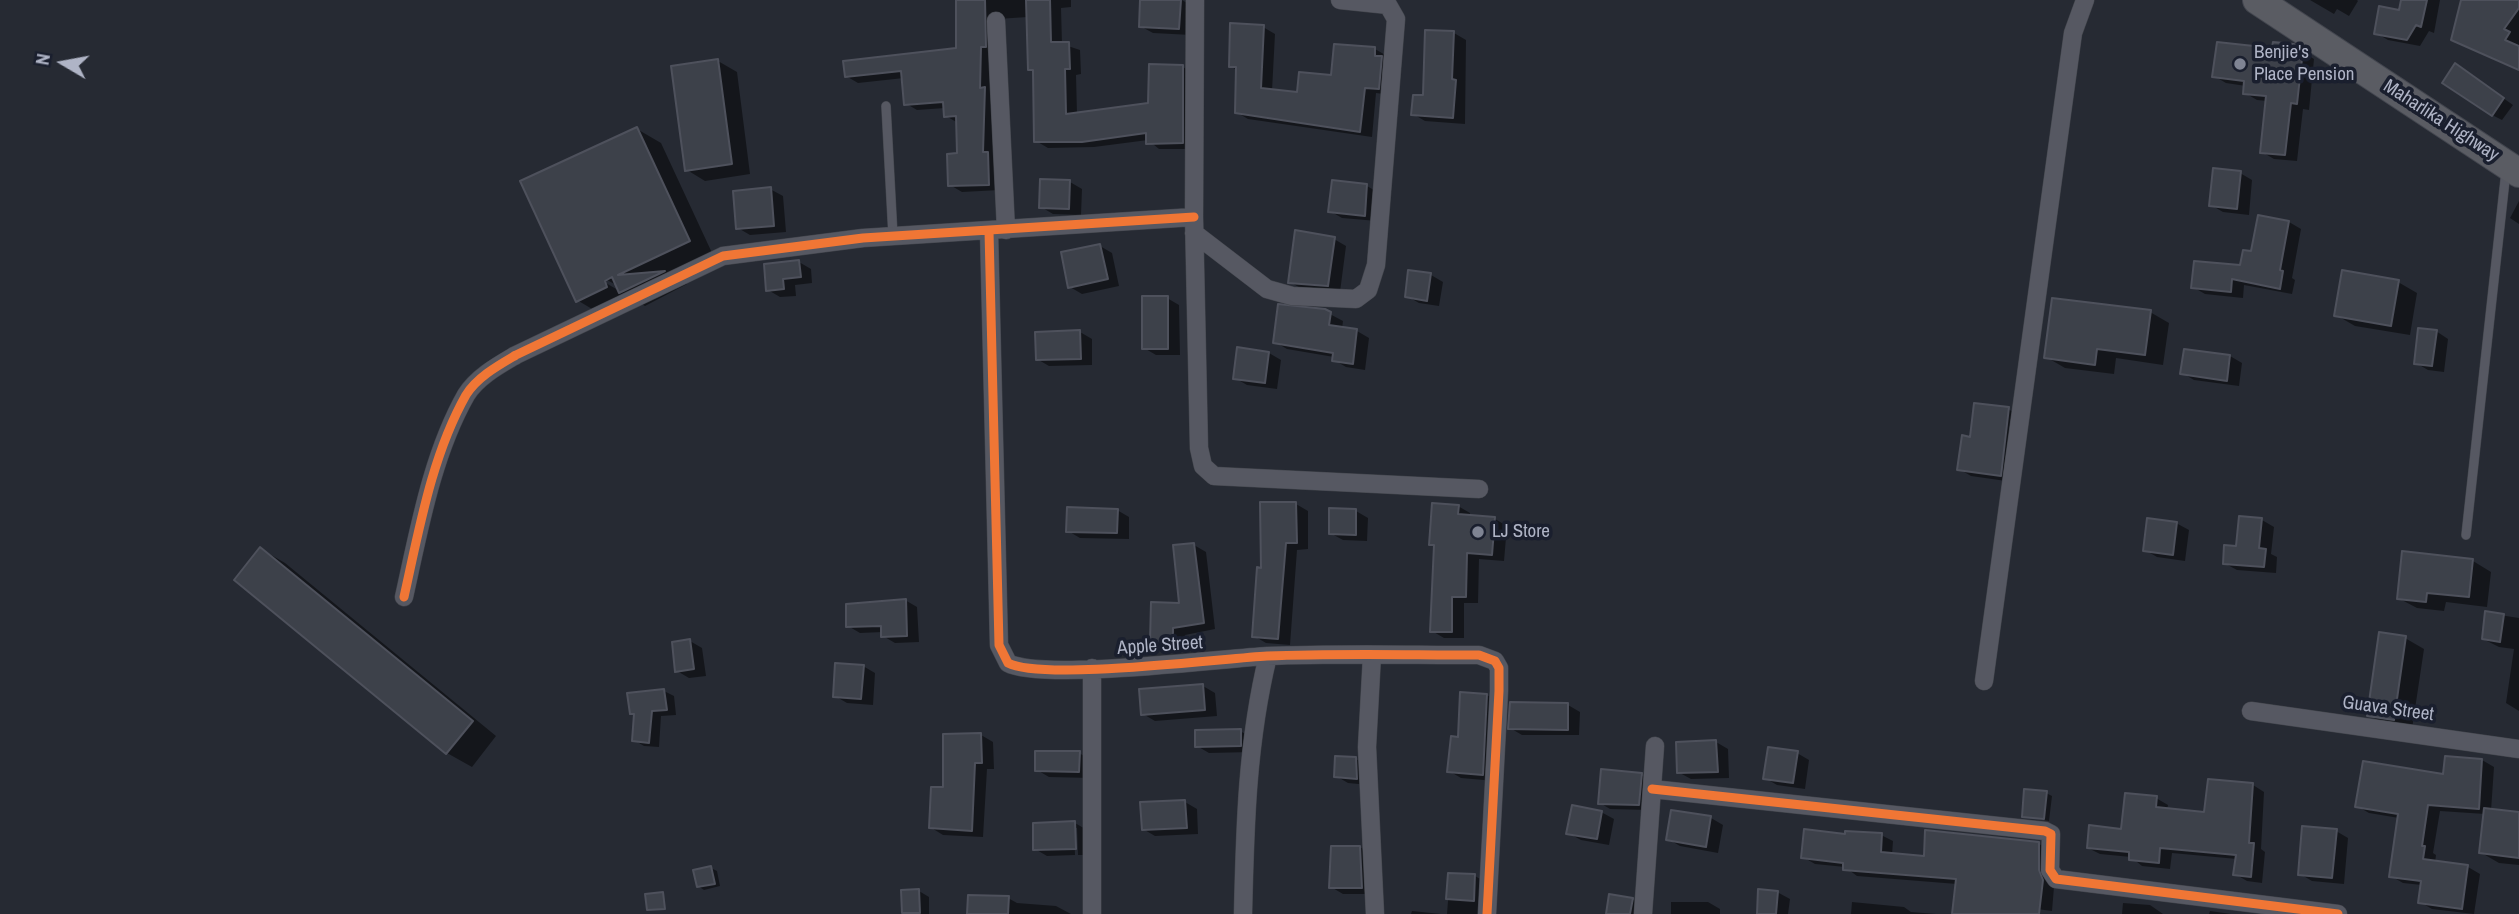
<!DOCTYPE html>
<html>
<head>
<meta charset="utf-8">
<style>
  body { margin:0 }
  #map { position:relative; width:2519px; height:914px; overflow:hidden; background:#262a33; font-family:"Archivo Narrow",sans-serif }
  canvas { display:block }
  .north { position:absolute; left:28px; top:28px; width:70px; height:70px; -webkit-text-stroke:5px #1a1f2e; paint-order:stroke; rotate:280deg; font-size:19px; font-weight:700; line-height:28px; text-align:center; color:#afb4c6 }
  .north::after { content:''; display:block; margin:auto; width:24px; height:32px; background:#afb4c6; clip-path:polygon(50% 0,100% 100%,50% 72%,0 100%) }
</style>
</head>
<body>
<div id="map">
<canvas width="2519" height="914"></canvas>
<div class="north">N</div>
</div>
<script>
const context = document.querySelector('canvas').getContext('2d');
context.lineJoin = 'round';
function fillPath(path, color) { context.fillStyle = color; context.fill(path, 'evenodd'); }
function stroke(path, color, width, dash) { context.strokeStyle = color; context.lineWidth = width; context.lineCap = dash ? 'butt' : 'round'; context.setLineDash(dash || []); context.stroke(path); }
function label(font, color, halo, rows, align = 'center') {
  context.font = font + ' "Archivo Narrow",sans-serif'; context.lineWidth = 7; context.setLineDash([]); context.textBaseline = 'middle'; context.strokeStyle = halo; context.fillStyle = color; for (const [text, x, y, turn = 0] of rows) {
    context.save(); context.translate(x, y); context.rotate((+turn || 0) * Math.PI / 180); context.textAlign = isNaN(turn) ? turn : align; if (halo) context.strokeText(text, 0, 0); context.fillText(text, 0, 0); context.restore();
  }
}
const shadow = new Path2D(`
  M958,0H1071V7L1061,8L1062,44L1080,50L1081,74L1076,75L1077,114L1150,105L1183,67L1194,74V149H1159L1148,140L1094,147L1048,148L1036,141L1035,72L1030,69L1028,17L997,19L1000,190L962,192L950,185L958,155V123L946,116L945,108L917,110L905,103L904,78L858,83L846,76L958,50Z
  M1142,0H1182L1192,6L1191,35L1153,33L1140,26Z
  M2310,0H2357L2358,1L2349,16L2337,9L2334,14Z
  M2403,0H2440L2434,33L2429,31L2420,46L2388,40L2376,33L2400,12Z
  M2463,0H2519V69Z
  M1263,27L1275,34L1272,91L1299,94L1375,49L1387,56L1391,95L1376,93L1372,137L1248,119L1236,112L1237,70L1230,66Z
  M1454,33L1466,40L1465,124L1425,121L1413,114L1425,97Z
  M2293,46L2314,59L2309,110L2303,109L2297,161L2274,159L2262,152L2267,101L2257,100L2245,93L2246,86L2226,83L2214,76Z
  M718,61L737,72L750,174L705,181L687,170Z
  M2465,71L2513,105L2502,120L2492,115Z
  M637,129L661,143L713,255L671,275L687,284L645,306L629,297L602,315L577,300ZM598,275L618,286V290L597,278Z
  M2240,173L2252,180L2249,215L2223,212L2211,205Z
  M1042,181L1070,182L1082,189L1081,215L1053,214L1041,207Z
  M1333,182L1367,186L1379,193L1377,221L1342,218L1330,211Z
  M770,189L783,196L786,232L750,235L738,228Z
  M2519,201V224L2510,218Z
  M2259,217L2289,222L2301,229L2292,278L2295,280L2292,294L2244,285L2243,298L2205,294L2193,287L2242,267L2252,253Z
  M1334,239L1346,246L1340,292L1302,289L1290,282Z
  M1100,246L1112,253L1119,286L1082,294L1070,287Z
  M799,262L811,269L812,283L795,285L796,296L780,297L768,290Z
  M1431,275L1443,282L1439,306L1419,303L1407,296Z
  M2398,282L2417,293L2410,335L2355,326L2336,315Z
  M1167,298L1179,305L1180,355H1156L1144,348Z
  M1324,311L1343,321L1342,329L1357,331L1369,338L1365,370L1346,367L1334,360V357L1287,349L1275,342Z
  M2150,312L2169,323L2163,365L2116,358L2114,374L2065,368L2046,357Z
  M2436,331L2448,339L2444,372L2428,370L2416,363Z
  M1080,332L1092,339V365L1049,366L1037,359Z
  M2185,351L2230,356L2242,363L2239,386L2194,380L2182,373Z
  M1269,353L1281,360L1277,389L1247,385L1235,378Z
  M2008,409L2020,416L2013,482L1971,476L1959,469Z
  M1296,504L1308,511V549L1297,550L1290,645L1266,643L1254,636L1263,569Z
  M1458,506L1470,513V517L1495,519L1507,526L1504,561L1479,559L1478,603H1464V638H1444L1432,631L1436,547L1431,544Z
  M1117,510L1129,517V539L1080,538L1068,531Z
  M1356,511L1368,518L1367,541L1343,540L1330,533Z
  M2241,518L2262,520L2274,527L2271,554L2277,557L2276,573L2237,570L2224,563L2238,548Z
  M2176,523L2189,530L2185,561L2157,557L2145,550Z
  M1194,545L1206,552L1215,629L1185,635V648H1164L1152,641L1181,604Z
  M261,549L285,563L496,736L472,767L447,753L236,580Z
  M2404,553L2473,561L2491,572L2487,607L2446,602L2444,611L2417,608L2398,598Z
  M905,600L917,607L919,642L895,643L883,636V632L860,633L848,626Z
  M2487,613L2519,618V711L2506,703L2514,649L2499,647L2483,639Z
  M2405,638L2424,649L2412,729L2387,726L2369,715Z
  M690,641L702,648L706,676L689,678L677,671Z
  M863,666L875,673L873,705L847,703L835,696Z
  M1203,686L1215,693L1217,716L1155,721L1143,714Z
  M664,691L674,696L676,715L661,716L659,747L644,746L634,740L635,715L632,713Z
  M1462,694L1487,695L1499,702L1495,781L1461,778L1449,771L1459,739Z
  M1568,705L1580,712L1579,735H1522L1510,728Z
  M1240,731L1253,738L1252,752L1209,753L1197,746Z
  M981,735L993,742L994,769H987L983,837L943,835L930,827L945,789Z
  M1716,742L1728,749L1729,778L1691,779L1678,772Z
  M1079,753L1091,760V778L1049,777L1037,770Z
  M1797,753L1809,760L1805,789L1777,785L1765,778Z
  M1356,759L1368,766L1369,785L1348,783L1336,776Z
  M2482,760L2494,767L2491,811L2519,814V865L2499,863L2480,852L2485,814L2440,811L2433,853L2436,855L2435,863L2468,867L2480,874L2474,914L2432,909L2420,902L2422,885L2403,883L2391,876L2399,818L2369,813L2357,806Z
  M1641,775L1651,781L1648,810L1610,809L1600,803Z
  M2253,785L2264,792L2261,849L2265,852L2262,883L2247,881L2235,874L2237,859L2172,853L2170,869L2142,866L2131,857L2100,854L2088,848L2123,831L2156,798L2168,805L2167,810L2206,814Z
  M2046,793L2052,796L2049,821L2023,816Z
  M1185,802L1197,809L1198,834L1155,836L1143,829Z
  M1601,812L1614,819L1609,845L1581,840L1568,833Z
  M1711,818L1723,825L1718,853L1680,846L1668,839Z
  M1075,823L1087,830L1088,855H1078L1077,828H1074L1075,855L1047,856L1035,849Z
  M2336,831L2348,838L2344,884L2312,881L2300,874Z
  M1881,835L1893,841L1892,855L1926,858L2039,844L2051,850L2050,878L2054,887L2052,911L2037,909V914H1954L1957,884L1857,876L1845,867L1815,864L1803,857L1847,836Z
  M1360,847L1372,854L1374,894H1343L1331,887Z
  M711,868L717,871L720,886L704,890L698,886Z
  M1450,875L1475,876L1487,883L1485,914H1447Z
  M903,891H919L929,897V914H903Z
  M1777,892L1790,899L1788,914H1758Z
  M1008,898L1017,903L1056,906L1071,914H969Z
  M1632,899L1644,906L1643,914H1607Z
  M1671,902H1708L1720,909V914H1671Z
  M1852,902L1904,907L1911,912L1936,914H1851Z
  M2123,903L2150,905L2163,914H2122Z
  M1412,911L1441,914H1411Z
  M2210,911L2231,914H2209Z`);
const building = new Path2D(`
  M956,0H985L986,47H981L980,88L985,87L983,152H988L989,185L948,186L947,154L957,153L956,116L944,117L943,102L904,105L901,71L845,77L843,61L956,48Z
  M1026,0H1050L1051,42H1069L1070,69H1065L1066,114L1148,103L1149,64L1183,65V143L1146,144V133L1082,142H1034L1033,70H1028Z
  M1140,0H1181L1179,29L1139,27Z
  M2401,0H2427L2421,27L2416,25L2407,40L2374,34L2379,6L2399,10Z
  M2461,0H2519V8L2504,29L2510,32L2505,40L2519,46V70L2451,40Z
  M1230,23L1264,25L1261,88L1297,92L1299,72L1331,75L1334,44L1375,47V56H1382L1379,89L1365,88L1360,132L1235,113L1236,67H1229Z
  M1425,30L1454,31L1452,79L1456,80L1453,118L1411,115L1413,95H1423Z
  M2217,42L2272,48L2273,42L2294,44L2303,50L2297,104L2291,103L2285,155L2260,153L2266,96L2243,94L2244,81L2212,77Z
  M718,59L732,164L685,171L671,66Z
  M2455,63L2504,98L2492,116L2442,83Z
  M637,127L690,241L618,275L665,271L619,293L612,277L605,281L607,287L576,302L520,181Z
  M2213,168L2241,171L2237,209L2209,206Z
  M1040,179L1070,180L1069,209L1039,208Z
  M1332,180L1367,184L1365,216L1328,212Z
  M771,187L774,226L736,229L733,191Z
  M2258,215L2289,221L2280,270L2283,271L2280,289L2232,279L2231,292L2191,288L2194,261L2240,265L2243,250L2251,251Z
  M1295,230L1335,237L1328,286L1288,283Z
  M1100,244L1108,279L1068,288L1061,252Z
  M799,260L801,277L783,279L784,289L766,291L764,264Z
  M1408,270L1431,273L1427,301L1405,297Z
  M2342,270L2399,280L2391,326L2334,316Z
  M1142,296H1168V349H1142Z
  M2052,298L2151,310L2145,355L2097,349L2095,365L2044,358Z
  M1278,304L1325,309L1331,312L1329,325L1357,329L1353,364L1332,361L1333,353L1273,343Z
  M2418,328L2437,330L2432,366L2414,364Z
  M1080,330L1081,359L1036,360L1035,332Z
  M1237,347L1269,352L1265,383L1233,379Z
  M2184,349L2230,355L2227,381L2180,374Z
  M1974,403L2009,407L2001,476L1957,470L1962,435L1970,437Z
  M1260,502H1296L1297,543H1286L1278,639L1252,637L1257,567L1261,568Z
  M1432,503L1459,505L1458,514L1495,517L1492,555L1467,553L1466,597H1452V632H1430L1434,545H1429Z
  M1067,507L1118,509L1117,533L1066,532Z
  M1329,508L1356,509V535L1329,534Z
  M2239,516L2262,518L2259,548L2266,549L2264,567L2223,564L2224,545L2236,546Z
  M2147,518L2177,522L2173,555L2143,551Z
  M1194,543L1204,623L1173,628V642H1150L1151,602L1179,603L1173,545Z
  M260,547L473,721L446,754L234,580Z
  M2402,551L2473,559L2469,597L2427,593L2426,602L2397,599Z
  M906,599L907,636L881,637V626L846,627V604Z
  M2485,611L2504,614L2500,642L2482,639Z
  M2379,632L2406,636L2394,720L2367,716Z
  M690,639L694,669L675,672L672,642Z
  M835,663L864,665L861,699L833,697Z
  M1203,684L1205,710L1141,715L1139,689Z
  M664,689L667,710L652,711L649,743L632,741L634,714H630L627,693Z
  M1460,692L1487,694L1483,775L1447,772L1451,736L1458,737Z
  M1510,702L1568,703V730L1508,729Z
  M1241,729V746L1195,747V730Z
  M981,733L982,763H975L972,831L929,828L931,787H943V734Z
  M1716,740L1718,772L1677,773L1676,742Z
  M1768,747L1798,751L1793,783L1763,779Z
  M1035,751H1080L1079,772L1035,771Z
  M1335,756L1356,757L1357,779L1334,777Z
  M2445,756L2482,759L2479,809L2428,805L2422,846H2425L2423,859L2468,865L2462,909L2418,903L2421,881L2389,877L2398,814L2355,807L2363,761L2443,774Z
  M1601,769L1642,773L1639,805L1598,804Z
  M2208,779L2253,783L2249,843H2254L2251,877L2233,875L2236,855L2160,848L2159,863L2129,860V852L2087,848L2089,825L2121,829L2125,793L2157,796L2156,807L2204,812Z
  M2024,789L2047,791L2044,819L2022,817Z
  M1185,800L1187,828L1142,830L1140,802Z
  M1572,805L1602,811L1597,839L1566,834Z
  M2484,808L2519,812V858L2479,853Z
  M1671,810L1711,816L1706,847L1666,840Z
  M1075,821L1076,849L1033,850V823Z
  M2302,826L2337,829L2332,878L2298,875Z
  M1804,829L1845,834V831L1882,833L1881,852L1924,856L1925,830L2039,842V870L2043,880L2039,914H1952L1956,879L1843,870V863L1801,858Z
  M1331,846H1360L1362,888H1329Z
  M711,866L715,884L697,887L693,870Z
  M1448,873L1475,874L1474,901L1446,899Z
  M919,889L920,913H902L901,890Z
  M1758,889L1778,891L1776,914H1757Z
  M663,892L665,909L647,910L645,894Z
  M1609,894L1633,898L1630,914H1606Z
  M968,895L1009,896L1008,914H967Z`);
const service = new Path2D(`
  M886,106L893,236
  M2466,535L2506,171`);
const minor = new Path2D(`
  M1195,0L1194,217L1199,448L1203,466L1214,476L1479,489
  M996,21L1006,230
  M989,231L999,645L1008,663C1042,681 1217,659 1267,656C1337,653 1409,655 1479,655L1495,661L1499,668V691L1487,914
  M1194,233L1267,289L1292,296L1356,299L1368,290L1376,265L1396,19L1388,5L1340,0
  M404,597C419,530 432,455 466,395C477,377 499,365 516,355L723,256L863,238L1194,217
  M1372,655L1367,747L1375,914
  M1984,681L2073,33L2085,0
  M2251,711L2519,749
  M1652,789L2045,831L2051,834L2050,870L2056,879L2338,914
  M1092,914V668
  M1243,914C1245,826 1247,742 1268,656
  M1643,914L1655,746`);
const trunk = new Path2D(`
  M2257,0L2519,173`);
const cycleway = new Path2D(`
  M989,231L999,645L1008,663C1042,681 1217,659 1267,656C1337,653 1409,655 1479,655L1495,661L1499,668V691L1487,914
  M404,597C419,530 432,455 466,395C477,377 499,365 516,355L723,256L863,238L1194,217
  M1652,789L2045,831L2051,834L2050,870L2056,879L2338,914`);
const markers = [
  [2240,64,7,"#7f8493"],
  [1478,532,7,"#7f8493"]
];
const poiNames = [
  ["Benjie's",2254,53],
  ["Place Pension",2254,75],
  ["LJ Store",1492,532]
];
const streetNames = [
  ["Maharlika Highway",2441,121,33],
  ["Apple Street",1160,646,-4],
  ["Guava Street",2388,709,8]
];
fillPath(shadow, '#0007');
fillPath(building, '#3d414a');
stroke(building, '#4e515c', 2);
stroke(service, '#42454c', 10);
stroke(minor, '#42454c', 19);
stroke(trunk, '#43464f', 30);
stroke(service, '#565862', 9);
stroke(minor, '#565862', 18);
stroke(trunk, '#5a5c63', 28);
stroke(cycleway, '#f07635', 9);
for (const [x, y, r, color] of markers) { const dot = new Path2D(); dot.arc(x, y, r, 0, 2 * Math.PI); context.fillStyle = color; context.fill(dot); stroke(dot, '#1a1f2e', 2.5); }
label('19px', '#afb4c6', '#1a1f2e', poiNames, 'left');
label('19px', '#afb4c6', '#1a1f2e', streetNames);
</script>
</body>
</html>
